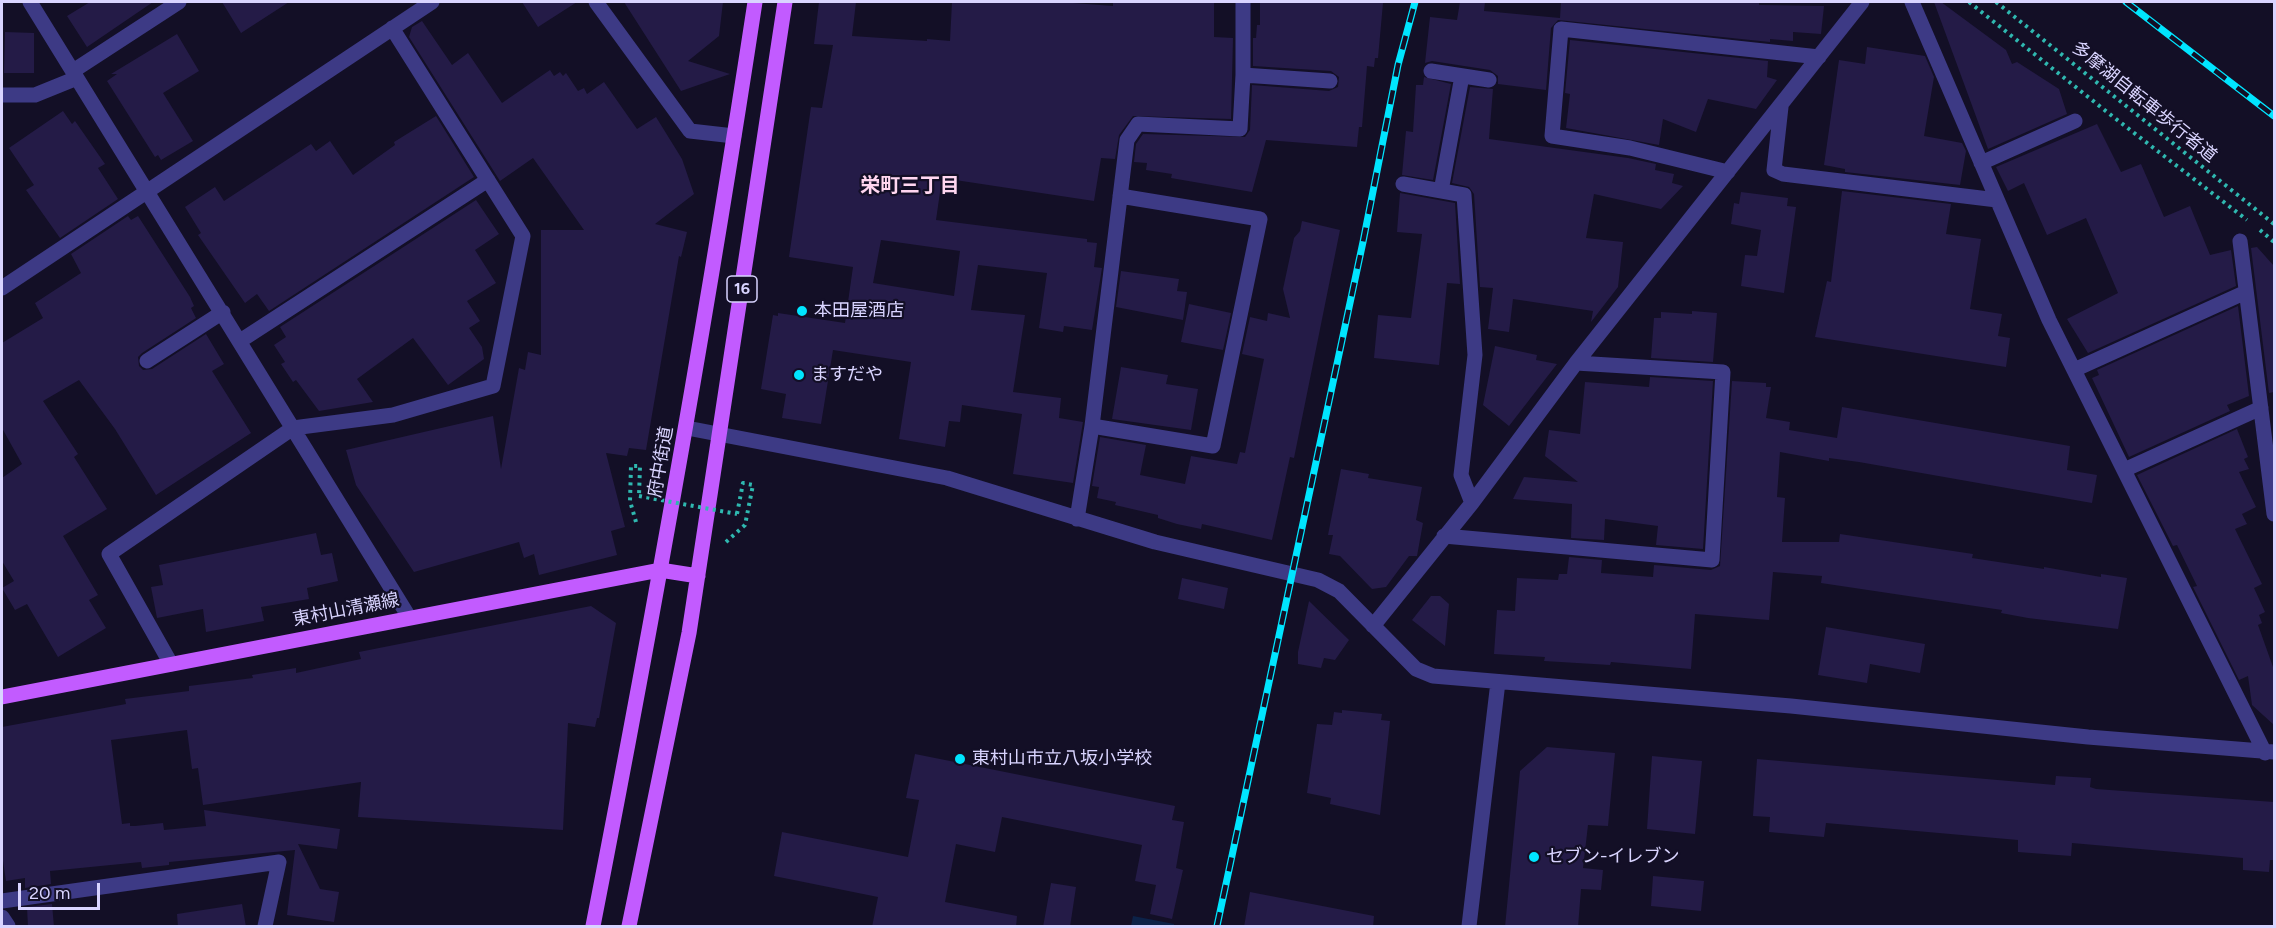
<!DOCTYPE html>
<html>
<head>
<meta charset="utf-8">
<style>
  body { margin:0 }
  #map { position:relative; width:2276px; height:928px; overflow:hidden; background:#130f26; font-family:Figtree,sans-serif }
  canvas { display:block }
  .frame { position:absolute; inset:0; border:3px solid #d9d4ff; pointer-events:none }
  .scale { position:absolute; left:18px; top:883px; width:82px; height:27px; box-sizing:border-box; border:3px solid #d9d4ff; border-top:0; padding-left:8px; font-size:18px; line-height:21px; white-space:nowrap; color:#d9d4ff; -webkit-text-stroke:4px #130f26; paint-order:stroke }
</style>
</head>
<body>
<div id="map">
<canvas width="2276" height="928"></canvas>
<div class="frame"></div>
<div class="scale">20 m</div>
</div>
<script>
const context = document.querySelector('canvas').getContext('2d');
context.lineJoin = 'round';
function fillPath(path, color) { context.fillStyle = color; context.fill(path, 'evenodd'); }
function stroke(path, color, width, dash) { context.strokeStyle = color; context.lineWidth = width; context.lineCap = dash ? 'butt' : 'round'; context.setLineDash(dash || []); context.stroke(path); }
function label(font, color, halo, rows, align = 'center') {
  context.font = font + ' Figtree,"Noto Sans JP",sans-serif'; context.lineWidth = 4.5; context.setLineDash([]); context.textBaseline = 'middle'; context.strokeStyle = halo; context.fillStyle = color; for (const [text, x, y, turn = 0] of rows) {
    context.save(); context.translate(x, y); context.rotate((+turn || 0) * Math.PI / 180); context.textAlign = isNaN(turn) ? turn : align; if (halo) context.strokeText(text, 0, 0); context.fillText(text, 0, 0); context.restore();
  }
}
const water = new Path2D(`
  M1133,916L1174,924V926H1131Z`);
const building = new Path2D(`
  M90,2H153L87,47L67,16Z
  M222,2H289L241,33Z
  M522,2H577L538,27Z
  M624,2H723L719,36L688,61L730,74L681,91Z
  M819,2H856L852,36L927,41V39L950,41L952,2H1060L1113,6V2H1214V37L1233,38L1231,119L1133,116L1119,135L1115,159L1101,158L1094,201L942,178L936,220L1087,239V242L1097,243L1094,267L1102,268L1092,330L1064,326L1063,332L1039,328L1047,273L978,265L971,310L1025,315L1013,392L1061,398L1059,418L1083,422L1073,483L1013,474L1022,414L962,405L960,422L949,421L945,447L899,439L911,362L833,350L821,424L782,418L786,394L761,389L773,315L778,316V313L845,323L853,267L789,257L811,107L822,108L833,45L814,44ZM881,240L960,251L954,296L873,283Z
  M1260,2L1383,3L1378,58H1375L1374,67L1367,66L1362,127H1359L1357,147L1266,140L1252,192L1171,178L1172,174L1146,170L1147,163L1134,162L1136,144L1143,134L1245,137L1250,130L1252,85L1329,91L1338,87L1339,77L1331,71L1253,66V38H1256L1257,25H1260Z
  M1460,2H1485L1484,11L1560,18L1561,2H1759V5L1824,6L1821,34L1793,32V41L1770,39V42L1558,20L1551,28L1546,90L1498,84V76L1490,70L1432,61L1425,63L1430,17L1457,20Z
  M1934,2H1941L2006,50L2012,64L2017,62L2059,89L2067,114L1988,149Z
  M422,21L452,65L468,53L502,103L550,70L554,76L560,72L563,76L566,73L578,91L584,88L587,94L604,82L637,129L656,117L682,159L694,194L655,224L687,232L681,257L679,256L646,450L629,448L627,456L606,453L625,527L611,531L617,555L539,575L534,554L524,558L519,542L414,572L356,485L346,450L493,416L501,469L519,368L525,370L528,352L541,355V230H584L533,158L500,181L409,37L412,27Z
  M5,32L34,33V73H4Z
  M177,34L199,71L163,93L193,141L161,160L158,155L155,157L107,81L117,74H111Z
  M1570,40L1768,61L1767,77L1777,80L1756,109L1708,99L1696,132L1663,119L1659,145L1566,128L1570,94L1565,93Z
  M1867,47L1925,56L1934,77L1924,136L1962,143L1966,151L1960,185L1845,172V169L1824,165L1839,60L1865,64Z
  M1424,77L1451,84L1433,180L1402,175L1406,131L1413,132L1416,85H1423Z
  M1470,87L1493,89L1489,139L1628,158L1656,164L1655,170L1674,174L1672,183L1683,186L1661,209L1594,194L1586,238L1623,242L1618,287L1591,322L1593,311L1513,299L1509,332L1488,329L1493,288L1480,287L1474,194L1469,187L1452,183Z
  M63,111L72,124L75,121L105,164L98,168L118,199L60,238L26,190L34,185L9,148Z
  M436,116L474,177L269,311L257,294L245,303L198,235L201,233L185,207L215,187L224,201L311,144L316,151L330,141L353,175L395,145L394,142Z
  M2097,124L2121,172L2141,164L2164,217L2190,206L2210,255L2231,250L2236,286L2088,353L2067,319L2118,293L2086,218L2047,235L2024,183L2008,191L1996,167Z
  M1842,191L1951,204L1946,234L1981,239L1970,309L2002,314L1998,336L2010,338L2006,367L1815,337L1827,281L1831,282Z
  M1741,192L1788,198L1787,206L1796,207L1784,293L1741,286L1745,255L1757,256L1761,230L1731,224L1734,203L1739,204Z
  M1400,193L1455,203L1460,284L1447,283L1439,365L1374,358L1378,315L1411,318L1422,234L1397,232Z
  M476,200L499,234L475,250L496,283L467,301L480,321L469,328L482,347L484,359L448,385L413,338L357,379L373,402L319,411L296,380L293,382L281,364L285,362L274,345L286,337L280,327Z
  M128,216L131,220L138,216L190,297L194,306L191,308L196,318L142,353L138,357L139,366L143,370L152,369L206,334L224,364L212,371L251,433L156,495L115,429L79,380L43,401L78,454L74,457L107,509L63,536L98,595L89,600L106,628L58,657L27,604L15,610L2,588L14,581L2,561V478L22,464L2,428V343L43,318L35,303L81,273L71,254Z
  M1302,221L1340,230L1294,458L1290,457L1272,540L1202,524L1201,529L1177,524L1158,518V515L1115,505L1116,502L1097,498L1099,487L1092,486L1100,437L1146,445L1140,475L1185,484L1191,456L1237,464L1240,452L1245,453L1264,359L1242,354L1250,317L1267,321L1268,313L1290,318L1283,289L1294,238L1300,231Z
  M2257,247L2274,266V392L2269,393L2251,248Z
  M1121,271L1179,279L1177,291L1187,292L1183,320L1116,307Z
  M1189,304L1231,313L1223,350L1181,342Z
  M2238,306L2249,396L2227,405L2230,411L2129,457L2092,378L2099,375L2097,370Z
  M1692,311L1717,313L1713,362L1651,358L1654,318H1661V312L1692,314Z
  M1495,346L1537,355L1536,360L1557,364L1509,426L1483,405Z
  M1121,367L1168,375L1166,384L1198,389L1191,430L1112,419Z
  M1650,377L1713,381L1703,549L1656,545L1658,526L1605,519L1604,540L1571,538L1572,504L1513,499L1524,477L1578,482L1545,456L1549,430L1580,434L1585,382L1649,387Z
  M1732,381L1766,383V387H1771L1766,418L1790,422L1789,430L1837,438L1842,407L2070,446L2067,470L2097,475L2092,503L1859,462L1829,458V461L1780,452L1777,497L1785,498L1782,542H1839L1840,534L1973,554L1972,558L2044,569V567L2101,577V574L2127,578L2118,629L2028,618L2001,613L2002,610L1821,583L1822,576L1773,572L1769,620L1695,614L1691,669L1611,662L1610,665L1544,661L1545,657L1494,654L1497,610L1515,611L1517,578L1558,580L1559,574H1567L1569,557L1602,560L1601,573L1653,577L1654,565L1711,570L1720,566Z
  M2237,429L2248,457L2244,459L2249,469L2239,472L2256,507L2242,514L2247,524L2235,529L2262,584L2254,588L2265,612L2259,615L2262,623L2258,625L2273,667L2274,725L2252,705L2248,676L2239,680L2193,587L2197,586L2177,545L2173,546L2137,475Z
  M1341,469L1369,474L1368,478L1422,487L1416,520L1423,523L1417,556H1409L1386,587L1372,589L1340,556L1329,554L1333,535H1328Z
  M316,533L321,555L332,553L338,581L307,588L309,599L261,607L264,621L206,632L203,609L157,618L151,587L163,585L159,565Z
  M1182,578L1228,588L1224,609L1178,599Z
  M1431,596H1440L1449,604L1445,646L1412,620Z
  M1309,601L1349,640L1335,660L1324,658L1321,668L1298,664V652Z
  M591,606L616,623L599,718H597L595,727L568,723L563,830L358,817L361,782L203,805L198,768L192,769L187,730L111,740L122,824L130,823V826H135L163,823L164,830L206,826L204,810L340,829L337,849L298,844L320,889L339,892L334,922L287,915L295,850L169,862V865L142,868L141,862L50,871L51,884L25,888V878L6,881L2,854V727L126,704L125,699L189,691V686L253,678L252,675L296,668V673L361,659L359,652Z
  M1826,627L1925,644L1920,673L1870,664L1867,683L1818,675Z
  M1342,710L1382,714L1381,720L1390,721L1380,815L1330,804L1331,798L1307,793L1317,724L1332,725L1334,712L1342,713Z
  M1547,747L1615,753L1608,826L1588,825L1583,868L1603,870L1601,890L1581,889L1578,927H1505L1520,771Z
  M915,754L1175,806L1172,820L1184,822L1176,868L1183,870L1172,919L1150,914L1156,885L1135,881L1142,845L1002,817L995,852L956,844L945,902L1017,916L1016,927H872L878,897L774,876L782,832L908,857L919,800L906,798Z
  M1652,756L1702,761L1695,834L1647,829Z
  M1757,759L2055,785L2056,776L2091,778L2090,787L2096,789L2274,802V860H2270L2269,872L2243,870V858L2072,843L2071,856L2018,852V840L1826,823L1824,837L1769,832L1770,817L1753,816Z
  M1653,876L1704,881L1701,911L1651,906Z
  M1051,883L1076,887L1070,927H1043Z
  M1250,892L1374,916L1373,927H1244Z
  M52,904L54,927H28L27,907Z
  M242,904L246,927H178L177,914Z`);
const path = new Path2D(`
  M1969,2L2107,112L2247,220
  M1996,2L2274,224
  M2260,230L2274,242
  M636,522L630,501L631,466H640L639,496
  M726,542L745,525L753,485L743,483L737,514`);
const minor = new Path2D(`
  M30,2L409,617
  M596,2L690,131L734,136
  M1912,2L2049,320L2265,753
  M73,71L179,2
  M1431,71L1489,80
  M1243,75L1330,81
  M2,95H35L77,78
  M1781,107L1774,170L1783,174L1997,200
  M1981,163L2075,121
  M1728,172L1630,148L1552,136L1561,29L1819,57
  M1403,184L1464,195L1475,355L1461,475L1472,503
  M1441,191L1462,76
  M2240,241L2274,514
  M2,288L432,2
  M240,341L488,180
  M147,361L223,312
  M2074,370L2246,292
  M1092,426L1213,446L1260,219L1120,196
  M687,428L947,478L1155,542L1318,580L1339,591L1416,669L1433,676L1791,706L2088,737L2274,752
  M2124,470L2261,408
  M1077,519L1092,426L1127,140L1138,124L1240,129L1243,75V2
  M1444,536L1712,560L1723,372L1576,363
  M1373,626L1472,503L1576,363L1862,2
  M171,664L109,554L293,428L393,415L493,386L523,236L392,28
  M2,901L279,862L265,926
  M2,917L8,926
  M1469,926L1498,682`);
const major = new Path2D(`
  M2,697L660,570L698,576
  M593,926C653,619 708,311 755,2
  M629,926L689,633L785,2`);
const rail = new Path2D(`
  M2126,2L2274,116
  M1217,926L1363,242L1398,65L1415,2`);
const pathBridge = new Path2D(`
  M639,496L737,514`);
const markers = [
  [802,311,6,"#00e5ff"],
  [799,375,6,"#00e5ff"],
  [960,759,6,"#00e5ff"],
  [1534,857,6,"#00e5ff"]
];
const shields = [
  [742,289,30]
];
const shieldNames = [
  ["16",742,289]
];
const streetNames = [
  ["多摩湖自転車歩行者道",2144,102,39],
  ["府中街道",661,462,-80],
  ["東村山清瀬線",346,610,-11]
];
const poiNames = [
  ["本田屋酒店",814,311],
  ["ますだや",811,375],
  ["東村山市立八坂小学校",972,759],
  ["セブン-イレブン",1546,857]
];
const neighbourhoodNames = [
  ["栄町三丁目",910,186]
];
fillPath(water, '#0c2248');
fillPath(building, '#241b47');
stroke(path, '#2fb8b0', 4, [3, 4.5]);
stroke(minor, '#3d3a85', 15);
stroke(major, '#c25bff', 15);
stroke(rail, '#00e5ff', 7);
stroke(rail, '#130f26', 4.5, [14]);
stroke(pathBridge, '#2fb8b0', 4, [3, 4.5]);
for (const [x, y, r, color] of markers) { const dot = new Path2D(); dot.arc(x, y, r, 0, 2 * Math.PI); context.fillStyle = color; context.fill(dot); stroke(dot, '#130f26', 2); }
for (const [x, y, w] of shields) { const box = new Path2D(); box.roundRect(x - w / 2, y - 13, w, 26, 4.5); context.fillStyle = '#130f26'; context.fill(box); stroke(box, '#d9d4ff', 1.5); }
label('bold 16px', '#d9d4ff', null, shieldNames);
label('18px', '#d9d4ff', '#130f26', streetNames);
label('18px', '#d9d4ff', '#130f26', poiNames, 'left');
label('bold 20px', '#ffd6f0', '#130f26', neighbourhoodNames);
</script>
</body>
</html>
